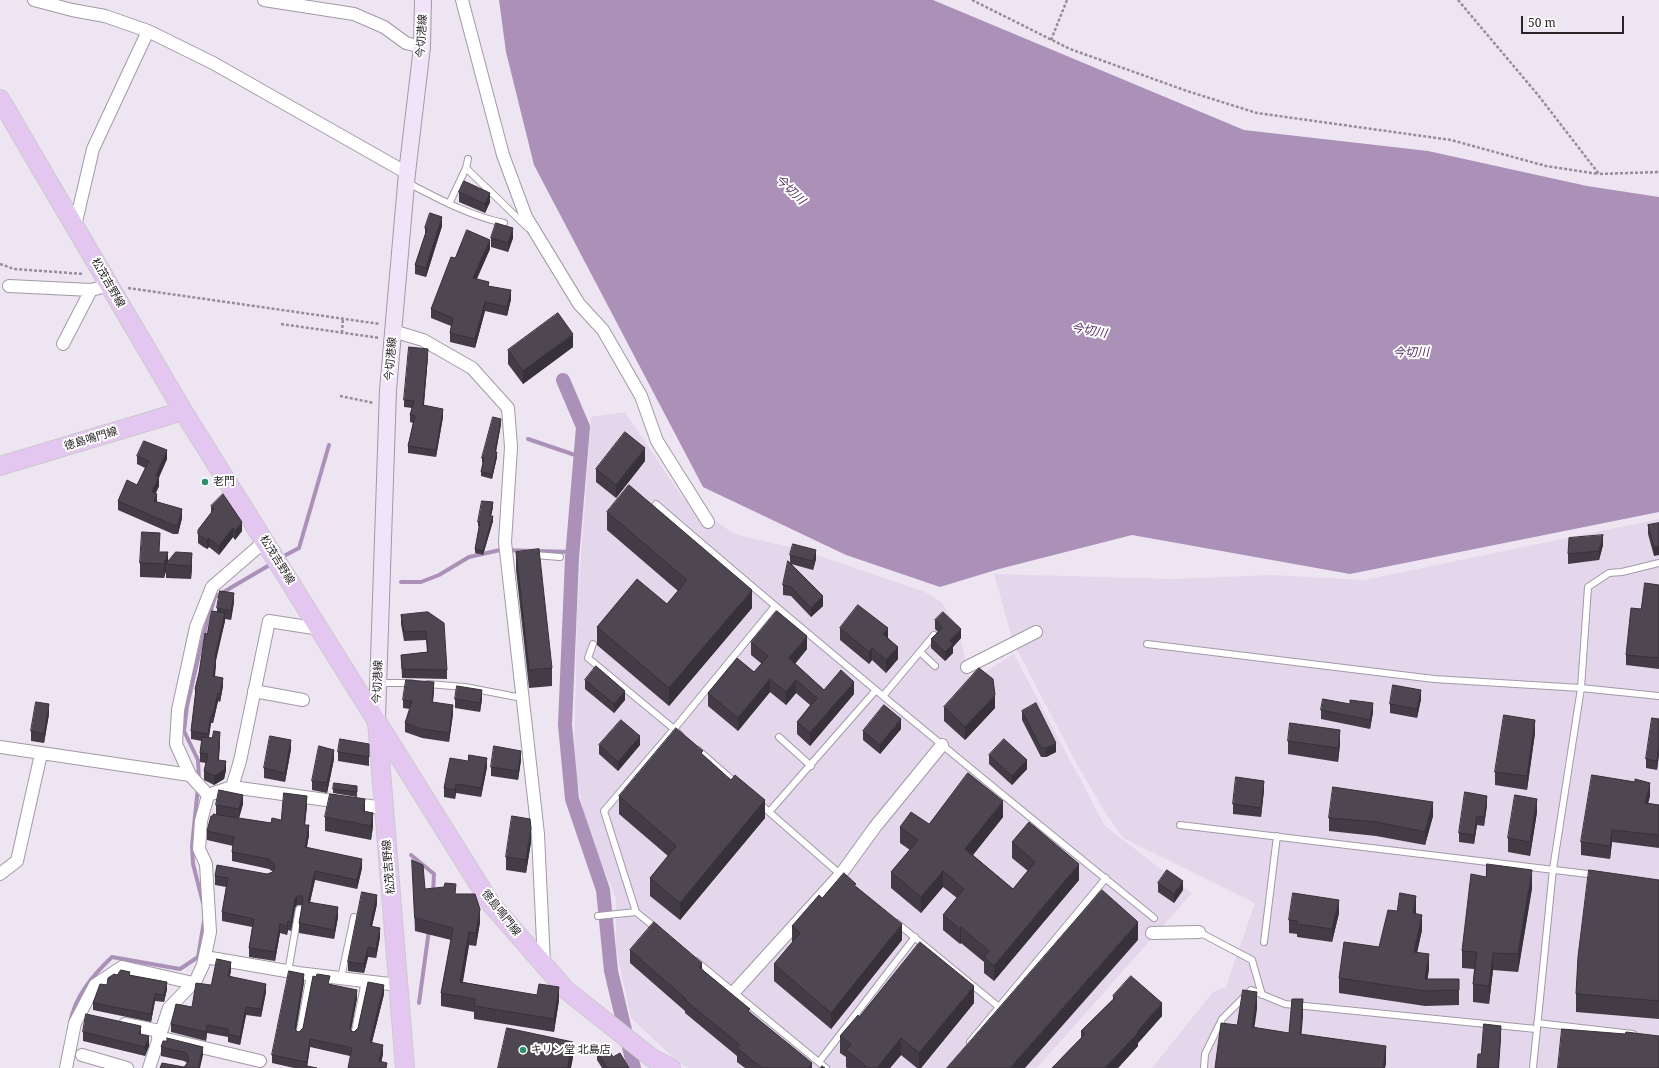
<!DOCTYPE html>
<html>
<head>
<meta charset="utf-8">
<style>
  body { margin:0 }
  #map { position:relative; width:1659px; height:1068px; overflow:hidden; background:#eee5f3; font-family:"Noto Serif",serif }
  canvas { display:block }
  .scale { position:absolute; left:1521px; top:16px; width:103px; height:18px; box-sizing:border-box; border:2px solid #282429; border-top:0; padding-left:5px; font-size:12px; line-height:14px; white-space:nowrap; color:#282429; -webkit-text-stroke:3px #fff; paint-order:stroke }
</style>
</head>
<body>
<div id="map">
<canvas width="1659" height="1068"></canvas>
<div class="scale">50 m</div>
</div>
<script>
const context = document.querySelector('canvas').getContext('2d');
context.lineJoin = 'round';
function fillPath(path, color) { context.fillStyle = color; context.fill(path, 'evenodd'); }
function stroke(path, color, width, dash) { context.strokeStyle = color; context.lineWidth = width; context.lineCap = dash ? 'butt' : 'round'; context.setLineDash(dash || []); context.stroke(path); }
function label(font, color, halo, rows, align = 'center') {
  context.font = font + ' "Noto Serif","Noto Sans JP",serif'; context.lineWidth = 4; context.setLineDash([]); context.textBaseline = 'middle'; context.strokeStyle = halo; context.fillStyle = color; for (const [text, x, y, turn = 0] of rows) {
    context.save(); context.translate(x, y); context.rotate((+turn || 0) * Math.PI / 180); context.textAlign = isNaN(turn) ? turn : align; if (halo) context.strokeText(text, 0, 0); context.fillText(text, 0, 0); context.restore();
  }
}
const built = new Path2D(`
  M625,412L682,497L734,534L802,550L925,592L942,603L959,630L970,681L1014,654L1105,826L1192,893L1037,1068H689L679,1063L631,1018L616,948V898L587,830L574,763L577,612L591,417Z
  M1659,519V1068H1152L1213,992L1226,987L1255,903L1123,838L1107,815L1075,761L1013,642L994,574L1174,579L1271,575L1364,580Z`);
const water = new Path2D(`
  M499,0H933L1244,130L1428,151L1587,186L1659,197V512L1350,574L1132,535L999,569L940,587L846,555L703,487L534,165L506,52Z`);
const stream = new Path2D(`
  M528,439L581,457
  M280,558L299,548L329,445
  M401,582H421L439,575L469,557L500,550L573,552
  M199,780L198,760L184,731L187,706L204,633L215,597L273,563
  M198,787L192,846L193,864L203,903
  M411,855L434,874L433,893
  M419,1003L429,930
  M70,1023C75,996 93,975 112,957L180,969L198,957L204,921`);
const canal = new Path2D(`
  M563,380L583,427L572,558L565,725L572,799L603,890L611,971L634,1068`);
const path = new Path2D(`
  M972,0L1070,49L1187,91L1257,113L1451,140L1546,166L1599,174
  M1458,0L1538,95L1599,174L1659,172
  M1051,40L1067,0
  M0,264L14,269L84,274
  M128,288L380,324
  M281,324L380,338
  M342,333L343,318
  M340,396L374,403`);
const lane = new Path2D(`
  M466,168L468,159
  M408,183C439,199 470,216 504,223
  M449,204L466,168L528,228
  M656,504C819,645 986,782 1154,918
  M534,555L560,557
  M593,644L588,658L674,729L775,606
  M1147,644L1434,679L1581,688L1659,696
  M920,652L935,666
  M380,683H412
  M428,684L465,687L522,698
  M883,696L934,635
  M779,737L811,766
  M698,750L738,785
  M760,804L841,875
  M769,812L876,690
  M1180,825L1596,875
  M598,916L636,912
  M897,923L999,1007
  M657,929L636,912L604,811L674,729L680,735
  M1199,932L1252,960L1262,995
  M1264,942L1277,836
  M696,961L826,1068
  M288,972L299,909
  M341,978L354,917
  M1537,1023L1633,1034
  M299,1036L310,975
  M354,1036L365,981
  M970,1042L1106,878
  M819,1062L915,937
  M1204,1068L1205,1054L1222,1019L1251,990L1285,1004L1536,1029
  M1533,1068L1553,869L1581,688L1588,587L1609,573L1622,572L1659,563`);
const street = new Path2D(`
  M34,0L72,10L105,16L148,31L213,63L407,173
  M264,0L354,14L384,27L406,43L422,47
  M462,0L503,155L526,217L579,304L603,330L641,396L657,441L708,522
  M75,226L93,149L148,31
  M9,286L91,290L110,285
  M393,331L423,340L472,368L508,408L511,447L505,542L538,834L544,964
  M63,344L91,290
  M967,667L1036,632
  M254,691L303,700
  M0,747L190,775
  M232,787L240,761L269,621L320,629
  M208,795L190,775L176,744L178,710L196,627L212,587L265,541
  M208,795L232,787L384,808
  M0,874L17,861L41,754
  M1152,933L1199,932
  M205,957L298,973L398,985
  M734,992L841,874L875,827L942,745
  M125,1024L160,1031
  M158,1037L260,1061
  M82,1055L127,1068
  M66,1068L75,1023L95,985L122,967L193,983
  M149,1068L169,1008L196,980L203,965L210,932L206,864L199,849L201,821L208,795`);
const secondary = new Path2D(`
  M377,718L388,390L407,173L422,47L423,0`);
const primary = new Path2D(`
  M0,99L183,411L491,904L566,990L652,1058L671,1068
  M0,466L183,411
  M377,721L405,1068`);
const wall = new Path2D(`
  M459,192L490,202L485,213L459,202Z
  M442,226L426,277L415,274V265L425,235V228Z
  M491,238H513L508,252L491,247Z
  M490,249L477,279L511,299L507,316L485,311L475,348L450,342V333L451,326L431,318V309L455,258Z
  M573,347L523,384L508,364V350Z
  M428,356L424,405L443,417L436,457L408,453V446L413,423L410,422V415L412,408L404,407V400Z
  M501,424L496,452L497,457L492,479L481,476V472L483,463L482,462V458Z
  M137,456L167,459L159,477V486L156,493L157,502L182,518L178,534H173L118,510V501L137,485L145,468L137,464Z
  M645,461L616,498L596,482V469Z
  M211,506L242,531L235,540L233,537L219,555L209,547L207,549L202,546L198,543V530L211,513Z
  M493,507L491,516L493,521L483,555L475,553V549L479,527L478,526V522Z
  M607,512L752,608L669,706L597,645V627L667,604L678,591L607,530Z
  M1659,523L1654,556L1648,534V525Z
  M1603,545L1599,560L1568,564V554Z
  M159,552L168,562L176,552L192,567L191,579L166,578V571L164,578L140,577V563Z
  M516,552L552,668V686L529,688L516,570Z
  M790,555L816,559L813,570L791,564L823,606L811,617L791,596L783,595V585L790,563Z
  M1659,585V669L1626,665V655L1641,609Z
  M234,602L231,620L225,619V621L216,657V665L215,677L223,686L220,702L218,701L213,723H211L209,737L220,741L219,760L226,770L224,779L214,785L204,780V771L206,763L200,762V753L202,741L191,739V731L195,697V689L199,673L207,634L217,612V608Z
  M428,612L447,670V679L402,678L401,655L427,652L426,640L404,641L401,624V615Z
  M935,620L961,638L953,647V653L945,661L931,648V639L938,632L935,629Z
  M840,628L888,638L898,659L886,673L872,660L869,664L840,640Z
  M751,642L807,649L795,664L824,690L854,694L810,746L797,734V722L810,705L796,693L786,705L770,692L738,731L708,706V693L754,672L762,664L751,655Z
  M585,680L625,700L614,713L585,689Z
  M434,690L433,702L453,714L449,742L422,738L405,732V723L410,709L403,708V700Z
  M455,699H482L480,712L455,708Z
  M1421,699L1417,718L1390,713V704Z
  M1350,704L1373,712L1370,729L1321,719V710Z
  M944,707L995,708L965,740L944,721Z
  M1022,711L1056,752L1046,757H1041L1022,720Z
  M49,714L44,743L31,741V731Z
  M1659,719V754L1657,770L1646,768V759Z
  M901,729L880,754L863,740V731Z
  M1535,733L1527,790L1495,785V772Z
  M1288,741L1340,744L1338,762L1288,754Z
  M369,744V766L338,761V752Z
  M599,745H640L618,771L599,754Z
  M291,749L285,782L264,778V768Z
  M703,755L765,818L680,920L650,896V878L668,856L619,814V796Z
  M989,755L1027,769L1012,785L989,764Z
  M334,759L327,793L312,790V781Z
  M521,760L518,780L491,776V767Z
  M487,767L481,797L456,793L455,799L444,797V788Z
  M333,789L357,790V797L333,793Z
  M1264,790L1261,817L1233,814V804Z
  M1650,796L1648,803L1659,805V848L1612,842L1610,859L1581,855V842Z
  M243,804L239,818L271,823L281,820L307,805L305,825L309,835L307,847L362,868L357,889L315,880L310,902L338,917L334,939L299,933V923L302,907V905H297L295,908L291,931L288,930L287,935L280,933L275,961L249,957V948L252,927L222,921V912L226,887L215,885V876L267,874L273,872L269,869L232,861V852L233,846L207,840V831L213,816L216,814V805Z
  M1487,805L1484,826L1477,825L1474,844L1459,842V833Z
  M365,811L373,826L371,840L325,831V817Z
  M1537,812L1530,856L1508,852V838Z
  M1433,816L1425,845L1376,836L1329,831V818Z
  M1003,817L973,855L1013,889L1028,871L1012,858V842L1079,880L994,981L984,973V962L961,943L960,944L943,930V915L957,898L943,887L921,913L891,888V872L910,850L900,843V827Z
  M531,842L526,873L506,870V857Z
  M412,860L425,889L456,894L480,922L476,946L469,945L463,982L559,1000L554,1032L474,1019V1012L441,1006V993L451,940L415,931Z
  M1659,880V1019L1576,1012V994Z
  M1158,883L1183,890L1174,903L1158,892Z
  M856,887L902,940L831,1029L774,981V964L792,943V926L822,898Z
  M1532,888L1518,972L1493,970L1489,1004L1473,1002V984L1474,969L1462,968V951Z
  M377,904L372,926L380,937L376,958L368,957L364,973L348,971V962Z
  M1397,911H1416V914L1422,930L1417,952L1429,969L1427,979H1459V1005L1425,1006L1339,993V978L1379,947Z
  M1339,913L1332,942L1297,937V934L1289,933V920Z
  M630,950L702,969L812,1068H745L737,1062V1056L685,1013V1011L630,963Z
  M231,970L230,977L266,992L261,1017L246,1015L240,1045L228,1042V1037L207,1033L206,1041L171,1032V1024L192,1007L211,985Z
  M117,975H130L167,989L164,1002L155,1001L151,1022L93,1010V1003L107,985Z
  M304,982L296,1030V1031L299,1032L303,1028L330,984L357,998L351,1030L354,1032L358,1028L384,994L372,1042L383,1054L381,1062L387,1068L350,1056L310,1047L307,1066L317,1068H294L272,1063V1055Z
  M1113,996L1162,1016L1138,1043V1046L1118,1068H1052L1081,1038V1031L1113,999Z
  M974,1003L921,1068H917L901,1055L890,1068H847L846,1067V1057L840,1053V1036L859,1017Z
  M83,1032L141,1035L149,1046L145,1056L83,1041Z
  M161,1047L203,1055L184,1067L187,1063L184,1061L161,1056Z
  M597,1051L613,1057L629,1068H602L597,1060Z`);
const shadedWall = new Path2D(`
  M490,193V202L485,213V204Z
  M442,217V226L426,277V268Z
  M513,228V238L508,252V243Z
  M490,240V249L473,286V278Z
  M511,290V299L507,316V307Z
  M485,302V311L475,348V339Z
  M573,334V347L523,384V371Z
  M428,349V356L423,412V405Z
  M443,409V417L436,457V450Z
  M501,419V424L495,456V452Z
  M645,448V461L616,498V485Z
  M167,450V459L157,482L159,477V486L152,500V492L156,476Z
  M497,452V457L492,479V474Z
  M157,494V502L154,501Z
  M493,502V507L490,520V516Z
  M182,509V518L178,534V525Z
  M493,516V521L483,555V551Z
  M242,522V531L235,540V531Z
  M233,528V537L219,555V546Z
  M1603,535V545L1599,560V551Z
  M209,538V547L207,549V540Z
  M1659,546V555L1654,556V547Z
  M816,550V559L813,570V561Z
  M168,552V565L166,564V571L164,578V564Z
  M192,553V567L191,579V566Z
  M752,590V608L669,706V688Z
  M234,593V602L231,620V611Z
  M823,596V606L811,617V608Z
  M225,613V621L215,665V657Z
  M888,628V641L883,634Z
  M961,629V638L953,647V653L945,661V652L950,641Z
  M807,636V649L789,671V658Z
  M898,647V659L886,673V660Z
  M872,648V660L869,664V652Z
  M216,657V665L213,684V676Z
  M223,678V686L220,702V694Z
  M770,679V692L738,731V718Z
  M796,680V693L786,705V692Z
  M434,682V690L432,711V702Z
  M854,682V694L810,746V733Z
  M482,690V699L480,712V703Z
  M1421,690V699L1417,718V709Z
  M625,691V700L614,713V704Z
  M218,693V701L213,723V715Z
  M995,695V708L965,740V727Z
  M1373,703V712L1370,729V720Z
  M49,704V714L44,743V734Z
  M453,705V714L449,742V733Z
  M211,715V723L208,742V734Z
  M901,719V729L880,754V745Z
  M1535,720V733L1527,790V776Z
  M1340,730V744L1338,762V748Z
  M220,732V741L218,769V760Z
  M640,736V745L618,771V762Z
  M291,740V749L285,782V773Z
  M1056,743V752L1046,757V748Z
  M1659,745V754L1657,770V761Z
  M334,750V759L327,793V783Z
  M521,751V760L518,780V771Z
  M487,758V767L481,797V788Z
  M1027,760V769L1012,785V776Z
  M226,761V770L224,779L214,785V776Z
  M1264,781V790L1261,817V808Z
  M1650,783V796L1645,816V803Z
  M456,784V793L455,799V790Z
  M243,795V804L239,818V809Z
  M307,796V805L304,834V825Z
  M1487,796V805L1484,826V817Z
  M365,799V813L363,811Z
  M1537,799V812L1530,856V842Z
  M765,800V818L680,920V903Z
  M1003,801V817L965,865V849Z
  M1433,802V816L1425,845V832Z
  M373,813V826L371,840V826Z
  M1477,816V825L1474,844V835Z
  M309,825V835L305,856V847Z
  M531,828V842L526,873V860Z
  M1612,830V842L1610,859V846Z
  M362,859V868L357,889V880Z
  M1079,864V880L994,981V966Z
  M1532,870V888L1518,972V954Z
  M315,871V880L308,911V902Z
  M943,871V887L921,913V897Z
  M1183,881V890L1174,903V894Z
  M377,895V904L370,935V926Z
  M297,896V905L295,908L291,931V922L295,899Z
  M1416,896V911L1413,929V913Z
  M1339,900V913L1332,942V929Z
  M338,907V917L334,939V930Z
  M480,909V922L476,946V933Z
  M1422,915V930L1414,967V952Z
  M288,921V930L287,935V926Z
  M1138,922V940L1025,1068H1010Z
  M280,924V933L275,961V952Z
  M902,924V940L831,1029V1013Z
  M961,927V943L960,944V929Z
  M380,928V937L376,958V949Z
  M469,932V945L460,995V982Z
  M368,947V957L364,973V964Z
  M1493,953V970L1489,1004V986Z
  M1429,954V969L1426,991L1425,979Z
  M231,962V970L228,984V976Z
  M702,963V977L699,967Z
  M304,974V982L295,1035V1027Z
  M167,982V989L164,1002V995Z
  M266,984V992L261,1017V1009Z
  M384,985V994L370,1050V1042Z
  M974,986V1003L921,1068H919V1053Z
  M559,987V1000L554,1032V1019Z
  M357,990V998L350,1035V1027Z
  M1257,992V1009L1252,1045V1027Z
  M155,994V1001L151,1022V1014Z
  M1303,999V1017L1300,1052V1034Z
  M1162,1003V1016L1138,1043V1046L1118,1068H1105Z
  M246,1007V1015L240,1045V1037Z
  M207,1025V1033L206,1041V1032Z
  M141,1026V1035L139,1034Z
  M1501,1026V1039L1499,1068H1498Z
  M149,1036V1046L145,1056V1047Z
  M901,1038V1055L890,1068H877Z
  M310,1039V1047L307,1068V1062Z
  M573,1042V1058L571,1068H567Z
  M383,1045V1054L380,1068L379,1061Z
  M1386,1046V1064L1385,1068H1383Z
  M203,1047V1055L200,1068H198Z
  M812,1063V1068H808Z`);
const building = new Path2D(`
  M464,181L490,193L485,204L459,192Z
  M430,213L442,217L426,268L415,265L427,229L425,228Z
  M496,223L513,228L508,243L491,238Z
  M467,230L490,240L473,278L489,282L488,286L511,290L507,307L485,302L475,339L450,333L453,318L431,309L451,257L455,258Z
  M558,313L573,334L523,371L508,350Z
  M409,347L428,349L423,405L443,409L436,450L408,446L415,416L410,415L414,401L404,400Z
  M493,417L501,419L495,452H497L492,474L481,472L484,458H482Z
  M625,432L645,448L616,485L596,469Z
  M144,441L167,450L156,476L159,477L152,492L157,494L154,501L182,509L178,525H173L118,501L127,480L137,485L149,461L137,456Z
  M629,485L752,590L669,688L597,627L637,579L667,604L687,580L607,512Z
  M223,494L242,522L235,531L233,528L219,546L209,538L207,540L202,537L198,534V530L214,509L211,506Z
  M482,501L493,502L490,516H493L483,551L475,549L480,522H478Z
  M1659,523V546L1654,547L1648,525Z
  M142,532L160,533L159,552H168L164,564L140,563Z
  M1603,535L1599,551L1568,554L1569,538Z
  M793,544L816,550L813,561L790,555Z
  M539,549L552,668L529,670L516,552Z
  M176,552L192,553L191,566L166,564Z
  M788,561L823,596L811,608L791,587L783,585Z
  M1645,583L1659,585V658L1626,655L1631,608L1641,609Z
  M220,591L234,593L231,611L217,608Z
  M858,605L888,628L883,634L898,647L886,660L872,648L869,652L840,628Z
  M212,611L225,613L215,657H216L213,676L223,678L220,694L218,693L213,715H211L208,734L191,731L196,689H195L199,673L205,633L207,634Z
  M777,611L807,636L789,658L824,690L841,670L854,682L810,733L797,722L817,698L796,680L786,692L770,679L738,718L708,693L737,658L754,672L768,656L751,642Z
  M428,612L444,623L447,670L402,669L401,655L428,652L426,631L404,632L401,615Z
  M943,612L961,629L950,641L953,644L945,652L931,639L942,628L935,620Z
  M596,666L625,691L614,704L585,680Z
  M979,668L993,679L995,695L965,727L944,707Z
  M406,680L434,682L432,702L453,705L449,733L422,729L405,723L412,701L403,700Z
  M1393,685L1421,690L1417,709L1390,704Z
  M457,686L482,690L480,703L455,699Z
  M1323,699L1350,704V700L1373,703L1370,720L1321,710Z
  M36,702L49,704L44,734L31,731Z
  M1036,703L1056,743L1046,748H1041L1022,711Z
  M884,705L901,719L880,745L863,731Z
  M1504,715L1535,720L1527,776L1495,772Z
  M1652,718L1659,719V745L1657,761L1646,759Z
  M621,720L640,736L618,762L599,745Z
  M1290,723L1340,730L1338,748L1288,741Z
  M676,728L703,751L701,753L731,780L735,775L765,800L680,903L650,878L676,846L619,796Z
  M214,731L220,732L218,760L226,761L224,770L214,776L204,771L208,754L200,753L202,737L212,738Z
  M270,736L291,740L285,773L264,768Z
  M340,739L369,744V757L338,752Z
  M1004,739L1027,760L1012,776L989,755Z
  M319,746L334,750L327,783L312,781Z
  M494,746L521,751L518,771L491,767Z
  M469,755L487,758L481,788L456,784L455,790L444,788L450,758L468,761Z
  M968,773L1003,801L965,849L1013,889L1035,862L1012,842L1029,822L1079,864L994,966L984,957L989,951L961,927L960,929L943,915L964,889L943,871L921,897L891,872L918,840L900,827L911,812L929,824Z
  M1592,775L1635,782V779L1650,783L1645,803L1659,805V835L1612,830L1610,846L1581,842Z
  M1236,777L1264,781L1261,808L1233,804Z
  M334,783L357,786V792L333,789Z
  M1333,787L1433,802L1425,832L1376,822L1329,818Z
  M219,790L243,795L239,809L216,805Z
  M1465,792L1487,796L1484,817L1477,816L1474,835L1459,833Z
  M284,793L307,796L304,825H309L305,847L362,859L357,880L315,871L308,902L338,907L334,930L299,923L303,900L302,896H297L295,899L291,922L288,921L287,926L280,924L275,952L249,948L254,919L222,912L228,878L215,876L217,865L267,874L273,872L275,865L269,859L232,852L234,837L207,831L211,816H213V814L271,823L272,818L281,820Z
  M330,794L365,799L363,811L373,813L371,826L325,817Z
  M1515,795L1537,799L1530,842L1508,838Z
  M512,816L530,819L531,828L526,860L506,857Z
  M412,860L423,865L425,889L444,887L445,883L456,884L455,894H475L480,909L476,933L469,932L460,982L537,995L539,984L559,987L554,1019L474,1006L475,999L441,993L453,928L415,918Z
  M1487,864L1532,870L1518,954L1493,953L1489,986L1473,984L1477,952L1462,951L1471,874L1486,877Z
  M1167,870L1183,881L1174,894L1158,883Z
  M1589,870L1659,880V1001L1576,994L1578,957Z
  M844,873L856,884L854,885L902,924L831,1013L774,964L800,933L792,926L819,895L822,898Z
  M1102,890L1138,922L1010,1068H947Z
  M362,892L377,895L370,926L380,928L376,949L368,947L364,964L348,962Z
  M1293,893L1339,900L1332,929L1297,924V921L1289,920Z
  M1400,893L1416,896L1413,913L1422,915L1414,952L1429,954L1425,979H1459V990L1425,991L1339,978L1344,942L1379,947L1388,910L1397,911Z
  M654,922L702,963L699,967L750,1009L748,1011L812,1063L808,1068H762L737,1048L740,1045L685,1000L686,999L630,950Z
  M920,942L974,986L919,1053L901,1038L877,1068H868L846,1050L851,1044L840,1036L858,1015L859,1017Z
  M217,959L231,962L228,976L266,984L261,1009L246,1007L240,1037L228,1034V1029L207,1025L206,1032L171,1024L176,1004L192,1007L196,983L211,985Z
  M121,970L130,972L129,975L167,982L164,995L155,994L151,1014L93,1003L100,984L107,985L108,978L114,974L117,975Z
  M289,971L304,974L295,1027L296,1031L299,1032L303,1028L313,976L316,977L317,974L330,976L328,984L357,990L350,1027L351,1031L354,1032L358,1028L368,982L384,985L370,1042L383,1045L379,1061L387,1063L386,1068H348L352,1048L310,1039L307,1062L272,1055Z
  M1131,976L1162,1003L1137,1032L1138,1033L1105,1068H1052L1085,1034L1081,1031L1115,998L1113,996Z
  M1243,990L1257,992L1252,1027L1289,1033L1292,999H1303L1300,1034L1386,1046L1383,1068H1215L1221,1023L1237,1025Z
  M86,1014L141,1026L139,1034L149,1036L145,1047L83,1032Z
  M1484,1024L1501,1026L1498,1068H1477L1478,1054H1481Z
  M507,1028L573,1042L567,1068H498Z
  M1562,1029L1625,1034L1626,1032L1659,1036V1068H1558Z
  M167,1038L203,1047L198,1068H160L162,1063L184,1067L189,1061L187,1054L184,1052L161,1047L163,1041H167Z
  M607,1046L613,1057L620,1053L629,1068H607L597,1051Z
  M307,1066L317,1068H306Z
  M822,1066L825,1068H821Z`);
const markers = [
  [205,482,4,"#2a916d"],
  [523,1050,4,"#2a916d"]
];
const streetNames = [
  ["今切港線",422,36,-87],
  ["松茂吉野線",108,283,60],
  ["今切港線",391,359,-85],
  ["徳島鳴門線",91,439,-17],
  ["松茂吉野線",277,560,58],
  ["今切港線",378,682,-88],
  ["松茂吉野線",389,867,-95],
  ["徳島鳴門線",501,913,52]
];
const poiNames = [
  ["老門",213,482],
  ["キリン堂 北島店",531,1050]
];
const waterNames = [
  ["今切川",790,190,44],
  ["今切川",1089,331,10],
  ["今切川",1411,353,-1]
];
fillPath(built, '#e4d6eb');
fillPath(water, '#ab91b7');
stroke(stream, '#ab91b7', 4);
stroke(canal, '#ab91b7', 14);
stroke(lane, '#a299a6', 8);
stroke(street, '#a299a6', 14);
stroke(secondary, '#a299a6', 18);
stroke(primary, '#cbcacc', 20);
stroke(path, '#958e98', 2.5, [3, 2]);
stroke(lane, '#fff', 6);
stroke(street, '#fff', 12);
stroke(secondary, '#f1e3f8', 16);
stroke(primary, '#e3c7f1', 18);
fillPath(wall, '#433c46');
fillPath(shadedWall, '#373139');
fillPath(building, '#4e4651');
stroke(building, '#373139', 1);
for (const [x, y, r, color] of markers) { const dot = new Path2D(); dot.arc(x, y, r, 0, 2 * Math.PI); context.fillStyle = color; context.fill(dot); stroke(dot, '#fff', 1.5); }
label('11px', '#282429', '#fff', streetNames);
label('11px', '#282429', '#fff', poiNames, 'left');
label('italic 12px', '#522f61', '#fff', waterNames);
</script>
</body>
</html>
